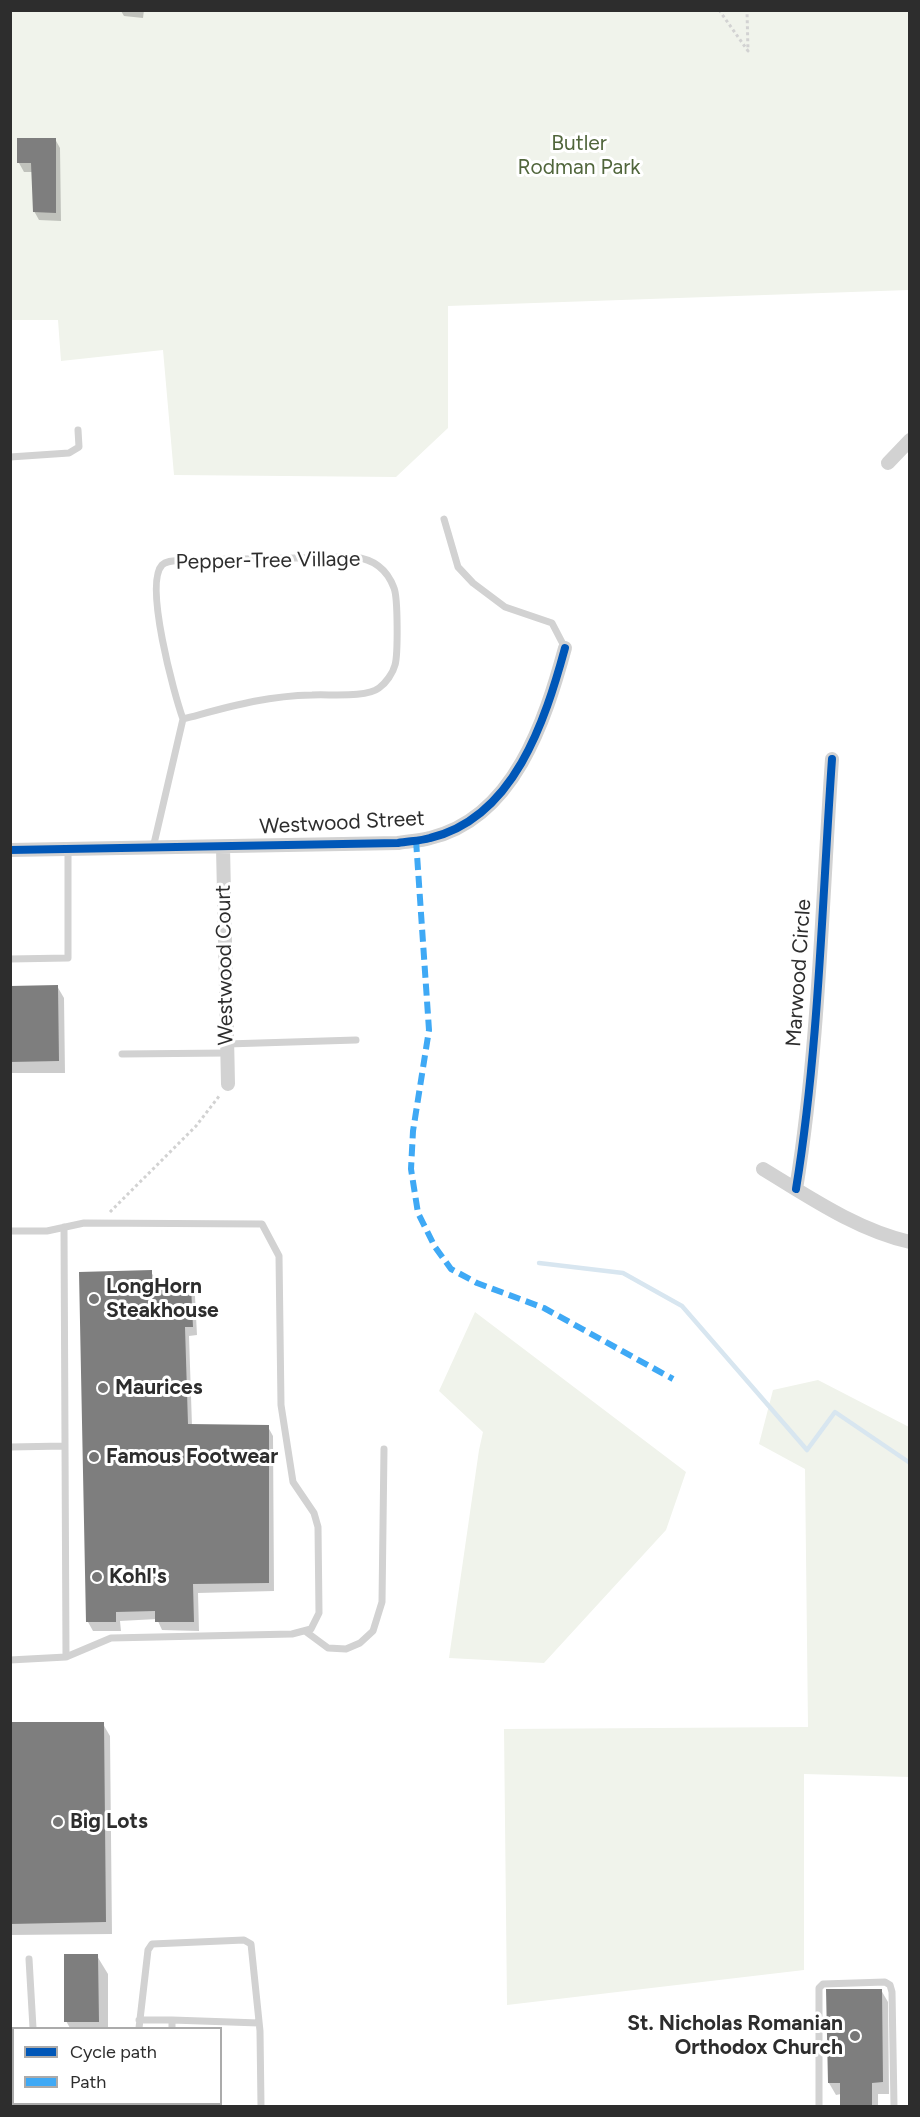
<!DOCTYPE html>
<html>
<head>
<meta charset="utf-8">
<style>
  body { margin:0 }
  #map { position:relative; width:920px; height:2117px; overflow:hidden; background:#fff; font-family:Figtree,sans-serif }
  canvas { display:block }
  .frame { position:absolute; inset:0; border:12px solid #2d2d2d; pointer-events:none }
  .legend { position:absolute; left:12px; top:2027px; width:210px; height:78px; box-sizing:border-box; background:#fff; border:2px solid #ababab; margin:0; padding:8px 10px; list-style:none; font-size:18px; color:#2d2d2d }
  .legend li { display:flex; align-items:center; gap:12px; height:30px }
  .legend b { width:30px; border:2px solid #ababab }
</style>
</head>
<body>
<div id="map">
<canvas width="920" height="2117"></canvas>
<div class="frame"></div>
<ul class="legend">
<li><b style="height:8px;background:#0057b8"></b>Cycle path</li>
<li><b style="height:8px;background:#3fa9f5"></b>Path</li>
</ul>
</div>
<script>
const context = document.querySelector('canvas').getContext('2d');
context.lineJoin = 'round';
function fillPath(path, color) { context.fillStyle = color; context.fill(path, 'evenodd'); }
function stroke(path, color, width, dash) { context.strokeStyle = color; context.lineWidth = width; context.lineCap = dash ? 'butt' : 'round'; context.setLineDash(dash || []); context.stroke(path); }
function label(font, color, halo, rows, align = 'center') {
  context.font = font + ' Figtree,sans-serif'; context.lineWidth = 6; context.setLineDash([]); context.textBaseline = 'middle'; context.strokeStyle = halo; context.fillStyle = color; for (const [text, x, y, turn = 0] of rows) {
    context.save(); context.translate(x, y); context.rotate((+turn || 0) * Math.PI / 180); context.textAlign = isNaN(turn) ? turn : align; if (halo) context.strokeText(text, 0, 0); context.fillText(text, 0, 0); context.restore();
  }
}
const green = new Path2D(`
  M10,11H909V290L448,306V428L396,477L174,475L163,350L61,361L58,320H11Z
  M475,1312L686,1472L666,1530L544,1663L449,1658L479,1450L483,1432L439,1391Z
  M818,1380L909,1427V1777L804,1774V1970L507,2005L504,1729L808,1727L805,1469L759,1444L773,1390Z`);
const shadow = new Path2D(`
  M144,10L143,18L124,16L121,11Z
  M55,139L60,148L61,221L39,220L34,211L33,172H24L19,163Z
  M57,986L64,998L65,1073H10V987Z
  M151,1272L156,1280V1287H190L195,1296L197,1335L189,1336L192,1426L268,1427L273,1436L274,1591L198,1593L199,1631L162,1630L157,1619L120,1621L121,1631H93L88,1622L81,1273Z
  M10,1724H103L110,1736L112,1934L10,1935Z
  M97,1956L108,1974V2028H70L66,2021Z
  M881,1990L888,2002L889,2094H878V2106H842L841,2094L836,2095L829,2083Z
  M69,2104H103L105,2106H69Z`);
const stream = new Path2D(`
  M539,1263L623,1273L682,1306L807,1450L835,1412L910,1463`);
const building = new Path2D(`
  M17,138H56V213L33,212L31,163H17Z
  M58,985L59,1061L10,1062V986Z
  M152,1270V1286H191L193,1327H185L188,1424L269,1425V1583L193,1584L194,1622H155V1611L116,1612V1622H86L79,1272Z
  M10,1722H104L106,1922L10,1924Z
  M64,1954H98L99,2022H64Z
  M826,1989H882L883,2082L872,2083V2106H840V2083H828Z
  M68,2104H98L99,2106H68Z`);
const path = new Path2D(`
  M719,10L748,51L747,10
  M110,1212L196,1126L220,1095`);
const service = new Path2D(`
  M10,457L69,453L79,447L78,430
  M444,519L458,567L473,583L505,607L552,623L565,648
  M354,557C373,559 387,569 394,588C398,598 398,655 395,665C393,673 386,683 379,688C366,698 330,694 312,695C264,696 229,707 183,719C174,694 144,584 162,565C167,560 177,561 184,560Z
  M153,848L183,719
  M10,959L68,958V849
  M227,1044L356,1040
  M122,1054L228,1053
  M64,1227L66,1657
  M10,1231H47L84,1223L262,1224L279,1256L281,1405L293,1482L314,1513L318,1527L319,1613L311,1629L292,1634L111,1638L66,1657L10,1660
  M10,1447L65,1446
  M305,1631L328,1648L346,1649L360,1643L373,1631L382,1602L384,1449
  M29,1959L33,2028
  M139,2020H172V2028
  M172,2020L259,2023
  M139,2028L148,1950L152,1944L244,1940L251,1944L260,2031L261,2106
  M37,2104V2106
  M133,2104V2106
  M170,2106V2104
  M819,2106V1988L823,1984L885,1982L890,1985L892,1992L894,2106`);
const minor = new Path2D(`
  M888,463L910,440
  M223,847L228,1084
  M10,850L398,843C409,841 420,841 430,838C514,818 545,721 565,648
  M763,1169C809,1197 857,1230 910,1242
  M796,1189C819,1048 822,901 832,759`);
const quiet = new Path2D(`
  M416,840L429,1030L413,1131L411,1169L418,1213L435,1247L451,1269L477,1283L544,1308L673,1379`);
const cycleway = new Path2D(`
  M10,850L398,843C409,841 420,841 430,838C514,818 545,721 565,648
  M796,1189C819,1048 822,901 832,759`);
const markers = [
  [94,1299,6,"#767676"],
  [103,1388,6,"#767676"],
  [94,1457,6,"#767676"],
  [97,1577,6,"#767676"],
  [58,1822,6,"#767676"],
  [855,2036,6,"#767676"]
];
const parkNames = [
  ["Butler",579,144],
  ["Rodman Park",579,168]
];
const streetNames = [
  ["Pepper-Tree Village",268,561,-1],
  ["Westwood Street",342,823,-3],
  ["Westwood Court",225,965,-91],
  ["Marwood Circle",799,973,-86]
];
const poiNames = [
  ["LongHorn",106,1287],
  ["Steakhouse",106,1311],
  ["Maurices",115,1388],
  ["Famous Footwear",106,1457],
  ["Kohl's",109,1577],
  ["Big Lots",70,1822],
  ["St. Nicholas Romanian",843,2024,"right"],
  ["Orthodox Church",843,2048,"right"]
];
fillPath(green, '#f0f3eb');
fillPath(shadow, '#0003');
stroke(stream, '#d8e6f0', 4.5);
fillPath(building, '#7e7e7e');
stroke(path, '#d2d2d2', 3, [3, 3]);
stroke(service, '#d2d2d2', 7);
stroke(minor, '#d2d2d2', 14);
stroke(quiet, '#3fa9f5', 6, [12, 6]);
stroke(cycleway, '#0057b8', 8);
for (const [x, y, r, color] of markers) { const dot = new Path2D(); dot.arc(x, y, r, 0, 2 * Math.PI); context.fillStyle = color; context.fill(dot); stroke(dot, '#fff', 2); }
label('21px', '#51663c', '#fff', parkNames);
label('21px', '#2d2d2d', '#fff', streetNames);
label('bold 21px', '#2d2d2d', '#fff', poiNames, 'left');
</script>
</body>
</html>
